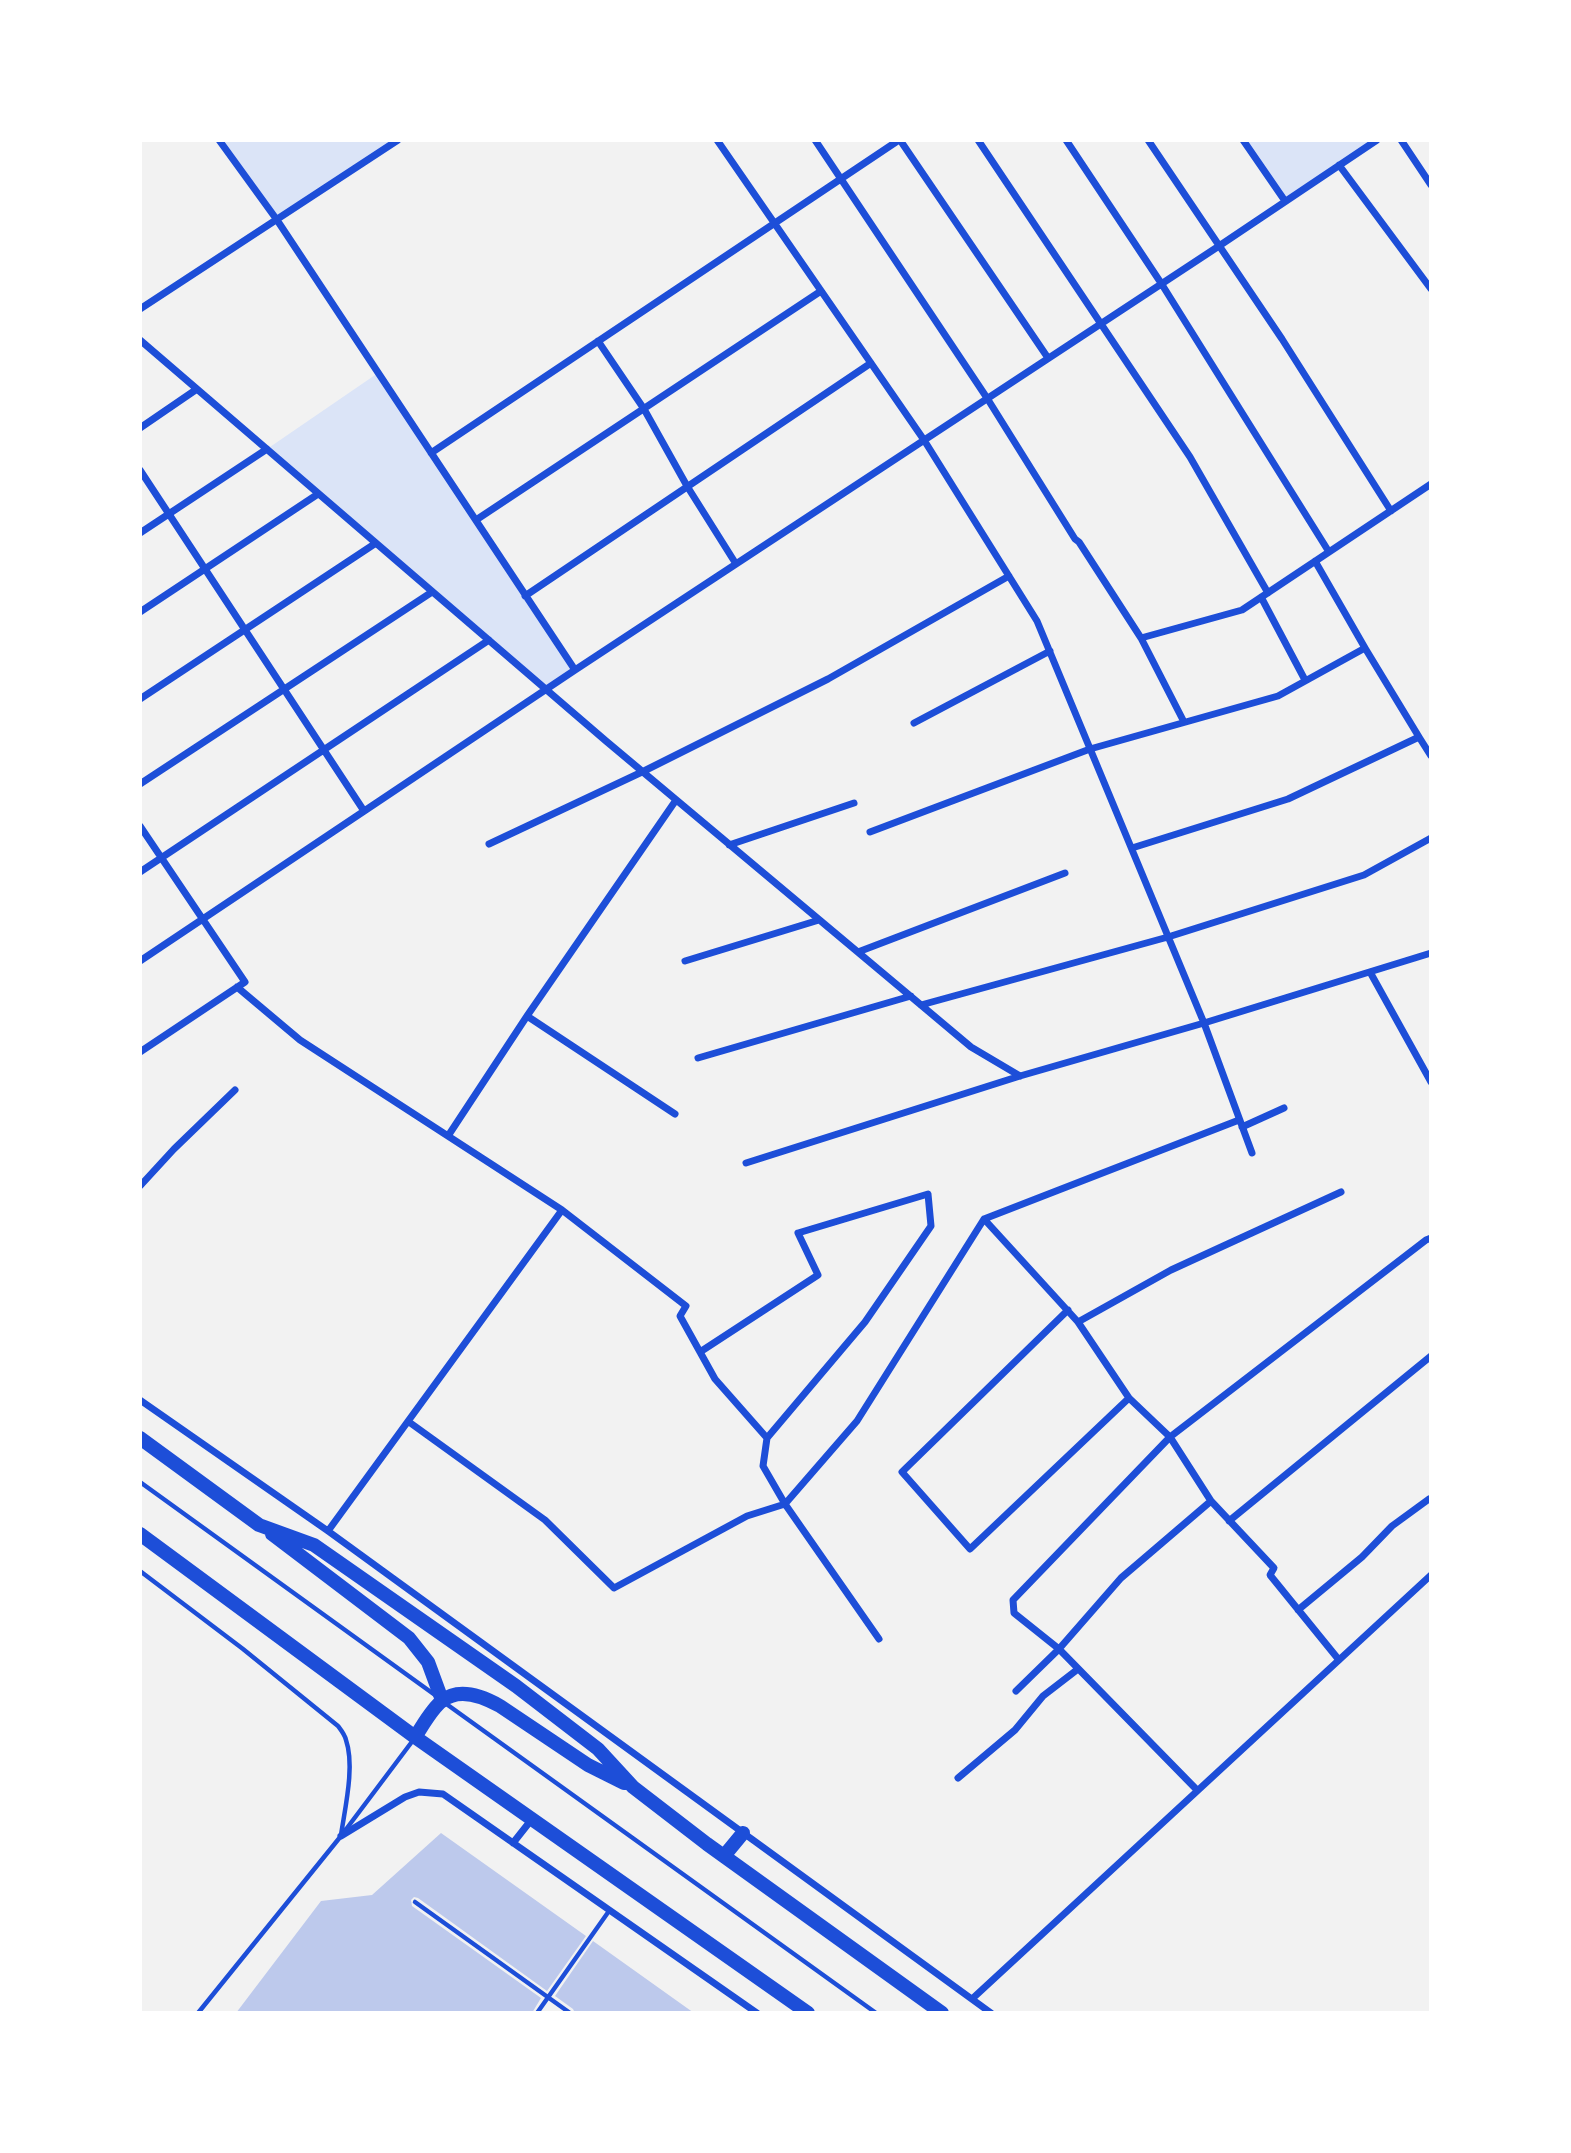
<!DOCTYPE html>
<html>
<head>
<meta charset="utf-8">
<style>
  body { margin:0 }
  #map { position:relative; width:1571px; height:2153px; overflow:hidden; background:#f2f2f2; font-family:Poppins,sans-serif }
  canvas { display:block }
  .frame { position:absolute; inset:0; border:142px solid #fff; pointer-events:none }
</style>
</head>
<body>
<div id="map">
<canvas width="1571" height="2153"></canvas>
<div class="frame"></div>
</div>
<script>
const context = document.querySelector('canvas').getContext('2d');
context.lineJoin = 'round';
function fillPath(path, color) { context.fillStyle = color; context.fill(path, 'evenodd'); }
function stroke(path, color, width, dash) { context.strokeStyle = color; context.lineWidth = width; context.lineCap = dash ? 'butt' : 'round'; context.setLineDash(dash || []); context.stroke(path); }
const green = new Path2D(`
  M219,140H398L277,220Z
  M1243,140H1377L1285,201Z
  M378,373L575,670L546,689L267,449Z`);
const building = new Path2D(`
  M441,1833L586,1936L547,1991L418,1898L414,1897L411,1900L412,1906L541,1998L532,2013H236L321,1901L372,1895Z
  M593,1941L694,2013H575L573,2009L555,1996Z`);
const service = new Path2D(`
  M140,1482L435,1695
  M140,1571L243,1649L338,1726C341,1730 345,1735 346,1740C355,1766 345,1808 341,1835
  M445,1703L876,2013
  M415,1902L570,2013
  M198,2013L341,1836L414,1739
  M537,2013L609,1911`);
const minor = new Path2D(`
  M219,140L277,220L575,670
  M717,140L924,440L1037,621L1204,1023L1431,953
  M815,140L987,398L1075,539L1079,542L1141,638
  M900,140L1048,358
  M978,140L1190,457L1268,593
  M1066,140L1161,283L1329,552
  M1148,140L1282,339L1391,511
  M1243,140L1285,201
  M1401,140L1431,185
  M1339,165L1431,289
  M140,309L398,140
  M140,340L606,741L921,1005L971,1047L1020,1076
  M598,341L644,409L687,486L736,564
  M140,428L197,389
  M431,453L899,140
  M140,470L364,811
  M476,520L821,291
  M140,533L267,449
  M1315,561L1365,648
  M525,596L871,363
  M1261,597L1305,680
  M140,612L318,494
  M140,699L376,543
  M1184,722L1141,638L1242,610L1431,484
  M914,723L1050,651
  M140,784L432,592
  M140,826L245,982L140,1052
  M870,832L1090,749L1278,696L1365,648L1419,737
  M489,844L642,772L828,679L1009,576
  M729,845L854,803
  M1132,848L1288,799L1419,737L1431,756
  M140,872L489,640
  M858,952L1065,873
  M140,961L575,670L1219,246L1377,140
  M685,961L819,920
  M1370,972L1431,1082
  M237,987L300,1040L562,1210L686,1306L680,1316L715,1379L767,1438L763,1466L785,1504L879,1639
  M921,1005L1168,937L1364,875L1431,838
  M527,1016L675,1114
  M698,1058L911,996
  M1242,1127L1284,1108
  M448,1136L527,1016L676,800
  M746,1163L1020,1076L1204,1023L1252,1153
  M140,1186L174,1149L235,1090
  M984,1219L1078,1322L1129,1398L1170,1437L1211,1501L1274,1568L1270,1575L1339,1660
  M1068,1310L902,1472L970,1549L1129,1398
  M1078,1322L1171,1270L1341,1192
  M700,1352L818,1275L798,1233L928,1194L931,1226L865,1322L767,1438
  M140,1400L328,1531L991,2013
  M409,1422L545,1520L614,1588L747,1516L785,1504L857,1421L984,1219L1239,1120
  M1229,1521L1431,1356
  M328,1531L562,1210
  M1298,1610L1362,1557L1392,1526L1429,1499
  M1016,1691L1059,1649L1121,1578L1211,1501
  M958,1778L1015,1730L1043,1696L1078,1669
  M1197,1790L1059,1649L1014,1613L1013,1600L1170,1437L1426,1240L1431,1238
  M341,1836L405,1797L419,1792L443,1794L757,2013
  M513,1843L532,1819
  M972,1999L1431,1575`);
const primary = new Path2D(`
  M140,1438L259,1525L314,1545L516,1686L598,1749L633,1787L707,1844L942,2013
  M140,1534L415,1737L808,2013
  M272,1534L409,1638L428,1662L442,1700
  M415,1737C422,1727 432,1708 442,1701C459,1687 484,1697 500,1706L588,1765L624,1783
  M724,1856L743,1833`);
fillPath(green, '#dbe4f7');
fillPath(building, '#bdc9ec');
stroke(service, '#1d4ed8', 4.5);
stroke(minor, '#1d4ed8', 7);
stroke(primary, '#1d4ed8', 14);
</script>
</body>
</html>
